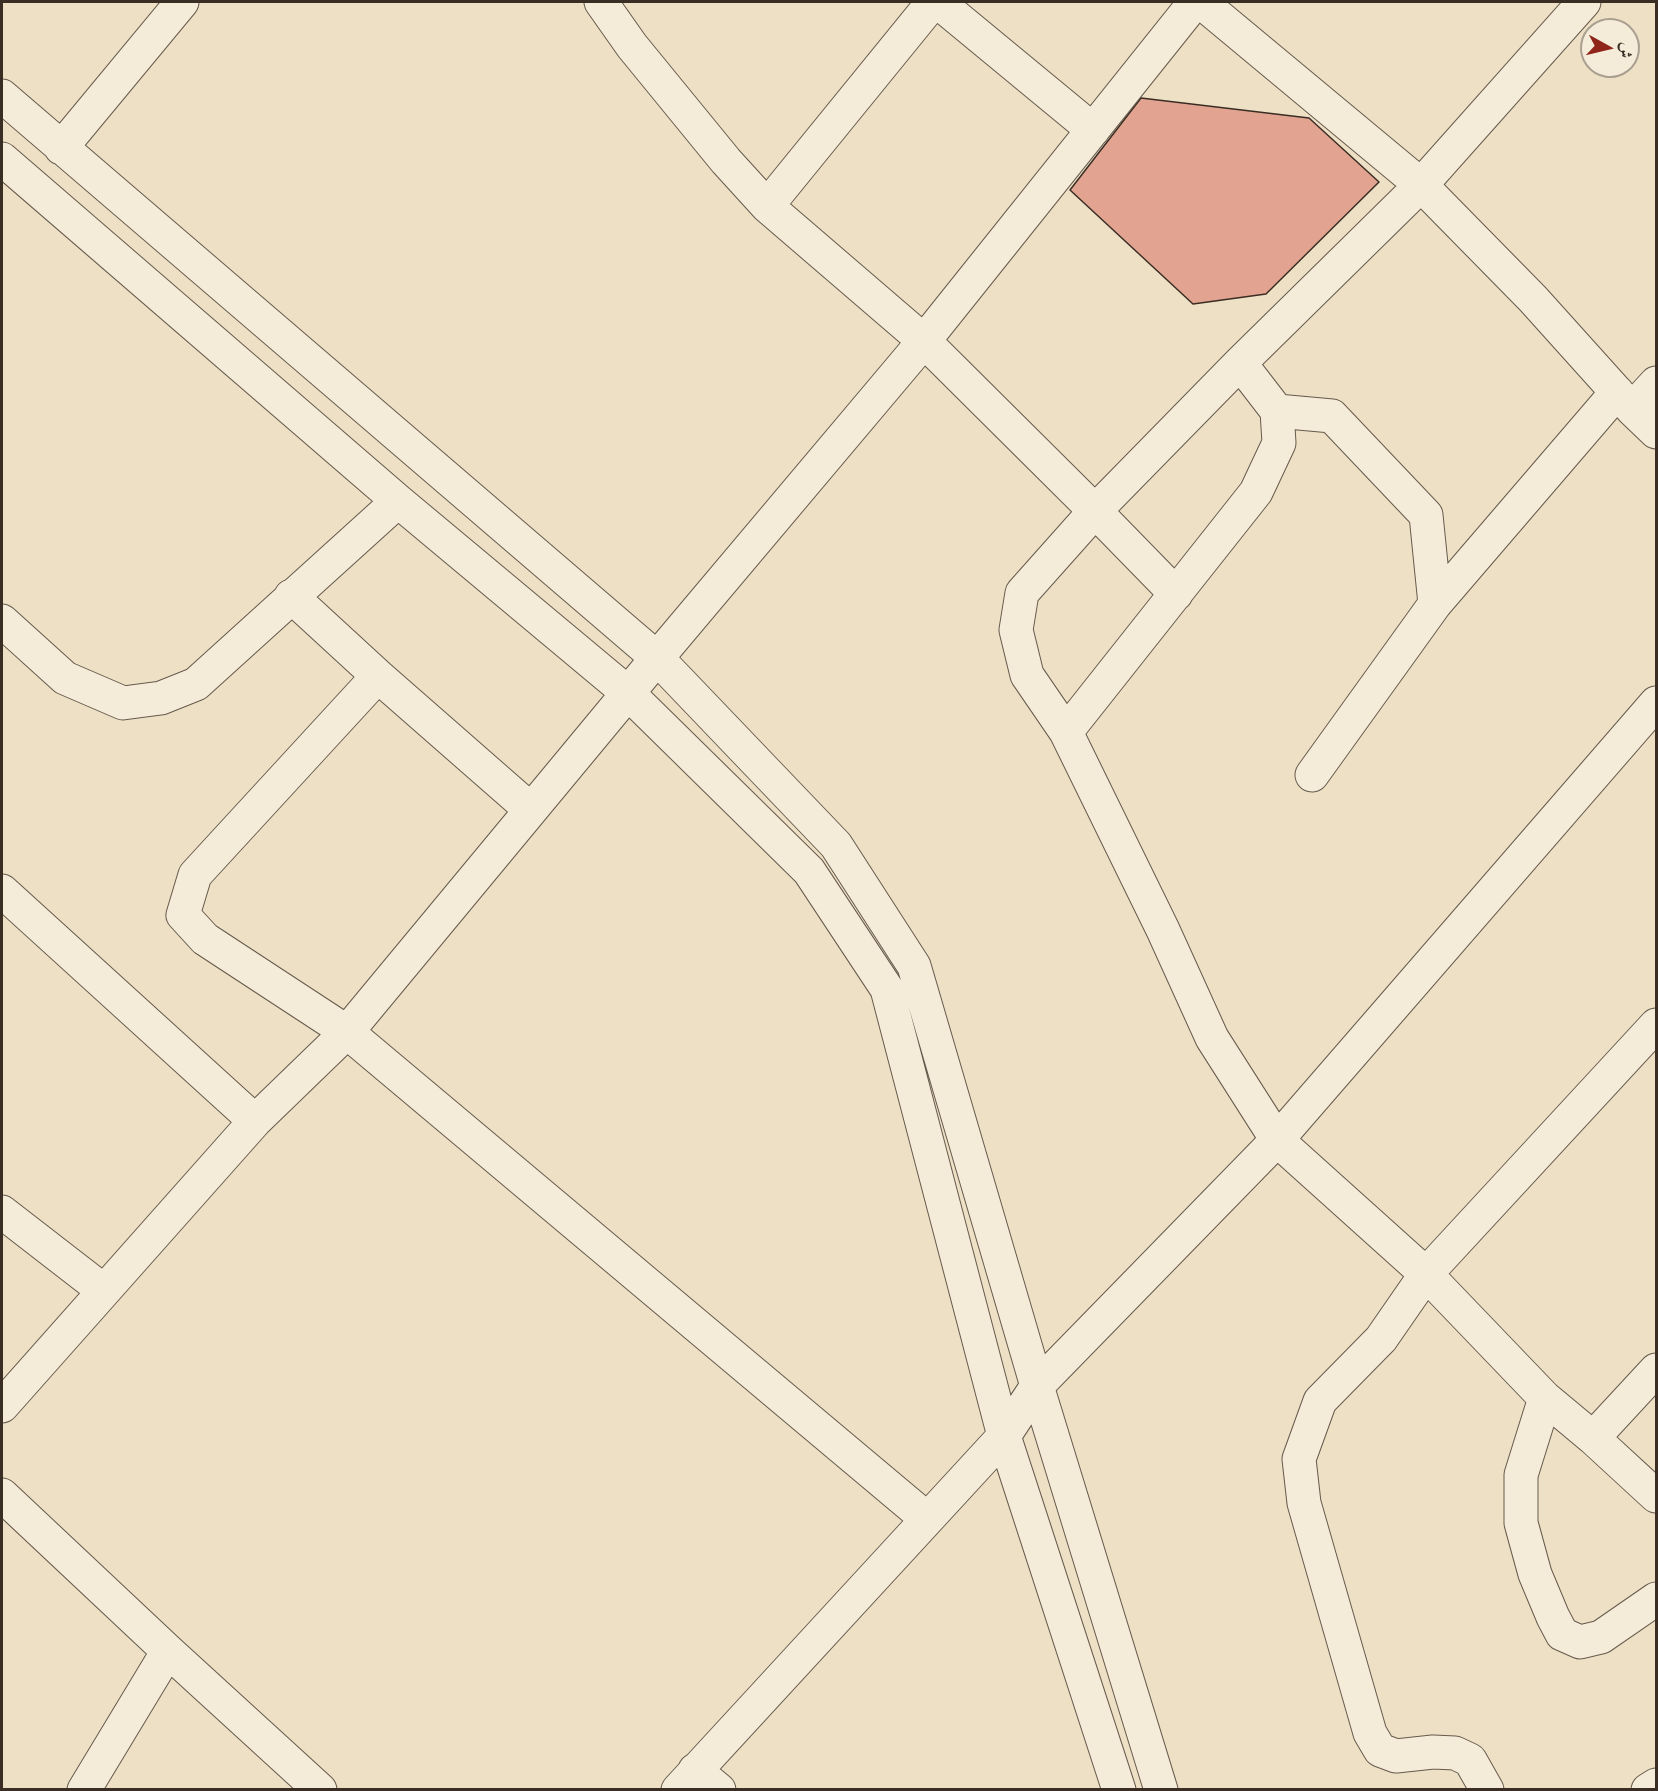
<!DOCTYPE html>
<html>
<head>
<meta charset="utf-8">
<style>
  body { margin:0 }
  #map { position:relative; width:1658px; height:1791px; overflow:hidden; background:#eee0c5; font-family:Alegreya,Amiri,serif }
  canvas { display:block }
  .frame { position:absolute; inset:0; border:3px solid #392d24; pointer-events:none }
  .north { position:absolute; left:1580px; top:18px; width:60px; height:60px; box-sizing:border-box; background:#f4ebd9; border:2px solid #a99f91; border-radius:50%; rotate:98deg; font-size:16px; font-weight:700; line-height:24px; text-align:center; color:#392d24 }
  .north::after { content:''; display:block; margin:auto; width:21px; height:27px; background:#8f2418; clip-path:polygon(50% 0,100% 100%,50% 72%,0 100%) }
</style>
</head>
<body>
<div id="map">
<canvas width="1658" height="1791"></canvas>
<div class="frame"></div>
<div class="north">ش</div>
</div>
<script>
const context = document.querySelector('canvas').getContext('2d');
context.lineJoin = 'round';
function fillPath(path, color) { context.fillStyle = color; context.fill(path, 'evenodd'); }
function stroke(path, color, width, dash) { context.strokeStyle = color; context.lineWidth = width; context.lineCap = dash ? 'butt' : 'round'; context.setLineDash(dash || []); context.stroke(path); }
const building = new Path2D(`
  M1141,98L1309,118L1379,182L1266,294L1193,304L1070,190Z`);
const minor = new Path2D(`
  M601,2L632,46L726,161L767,206L924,341L1095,511L1176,594
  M938,2L1093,130
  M1201,2L1421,185L1533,299L1632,409L1656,432
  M1584,2L1421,185L1240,363L1095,511L1022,593L1016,630L1027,675L1066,732L1163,930L1212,1038L1277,1140L1426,1274L1545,1398L1593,1438L1656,1496
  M2,96L657,658L836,845L914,966L1037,1386L1161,1790
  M61,148L182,2
  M2,159L398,501L628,693L809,871L887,989L1004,1436L1119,1790
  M767,206L933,2
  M1632,409L1656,383
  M1277,411L1332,416L1426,515L1435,604
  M291,596L378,676L531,810
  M2,621L65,678L123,703L161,698L196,684L398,501
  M378,676L195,875L183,915L205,939L347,1032L927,1519
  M1066,732L1256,492L1279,443L1277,411L1240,363
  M1312,775L1435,604L1617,392
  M2,891L255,1121
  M2,1212L104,1291
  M1545,1398L1521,1475V1523L1535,1574L1553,1617L1562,1634L1580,1642L1601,1637L1656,1599
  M2,1406L255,1121L347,1032L657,658L924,341L1195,2
  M1593,1438L1656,1370
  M2,1495L168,1651L320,1790
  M695,1770L719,1790
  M84,1790L168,1651
  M678,1790L1004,1436L1037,1386L1277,1140L1656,703
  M1487,1790L1470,1760L1455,1753L1433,1752L1396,1756L1380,1750L1370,1733L1304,1503L1299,1459L1320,1401L1381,1339L1426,1274L1656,1025
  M1648,1790L1656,1785`);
fillPath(building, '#e2a490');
stroke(building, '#392d24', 1.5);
stroke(minor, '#665a4c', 35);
stroke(minor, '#f4ebd9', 33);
</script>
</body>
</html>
